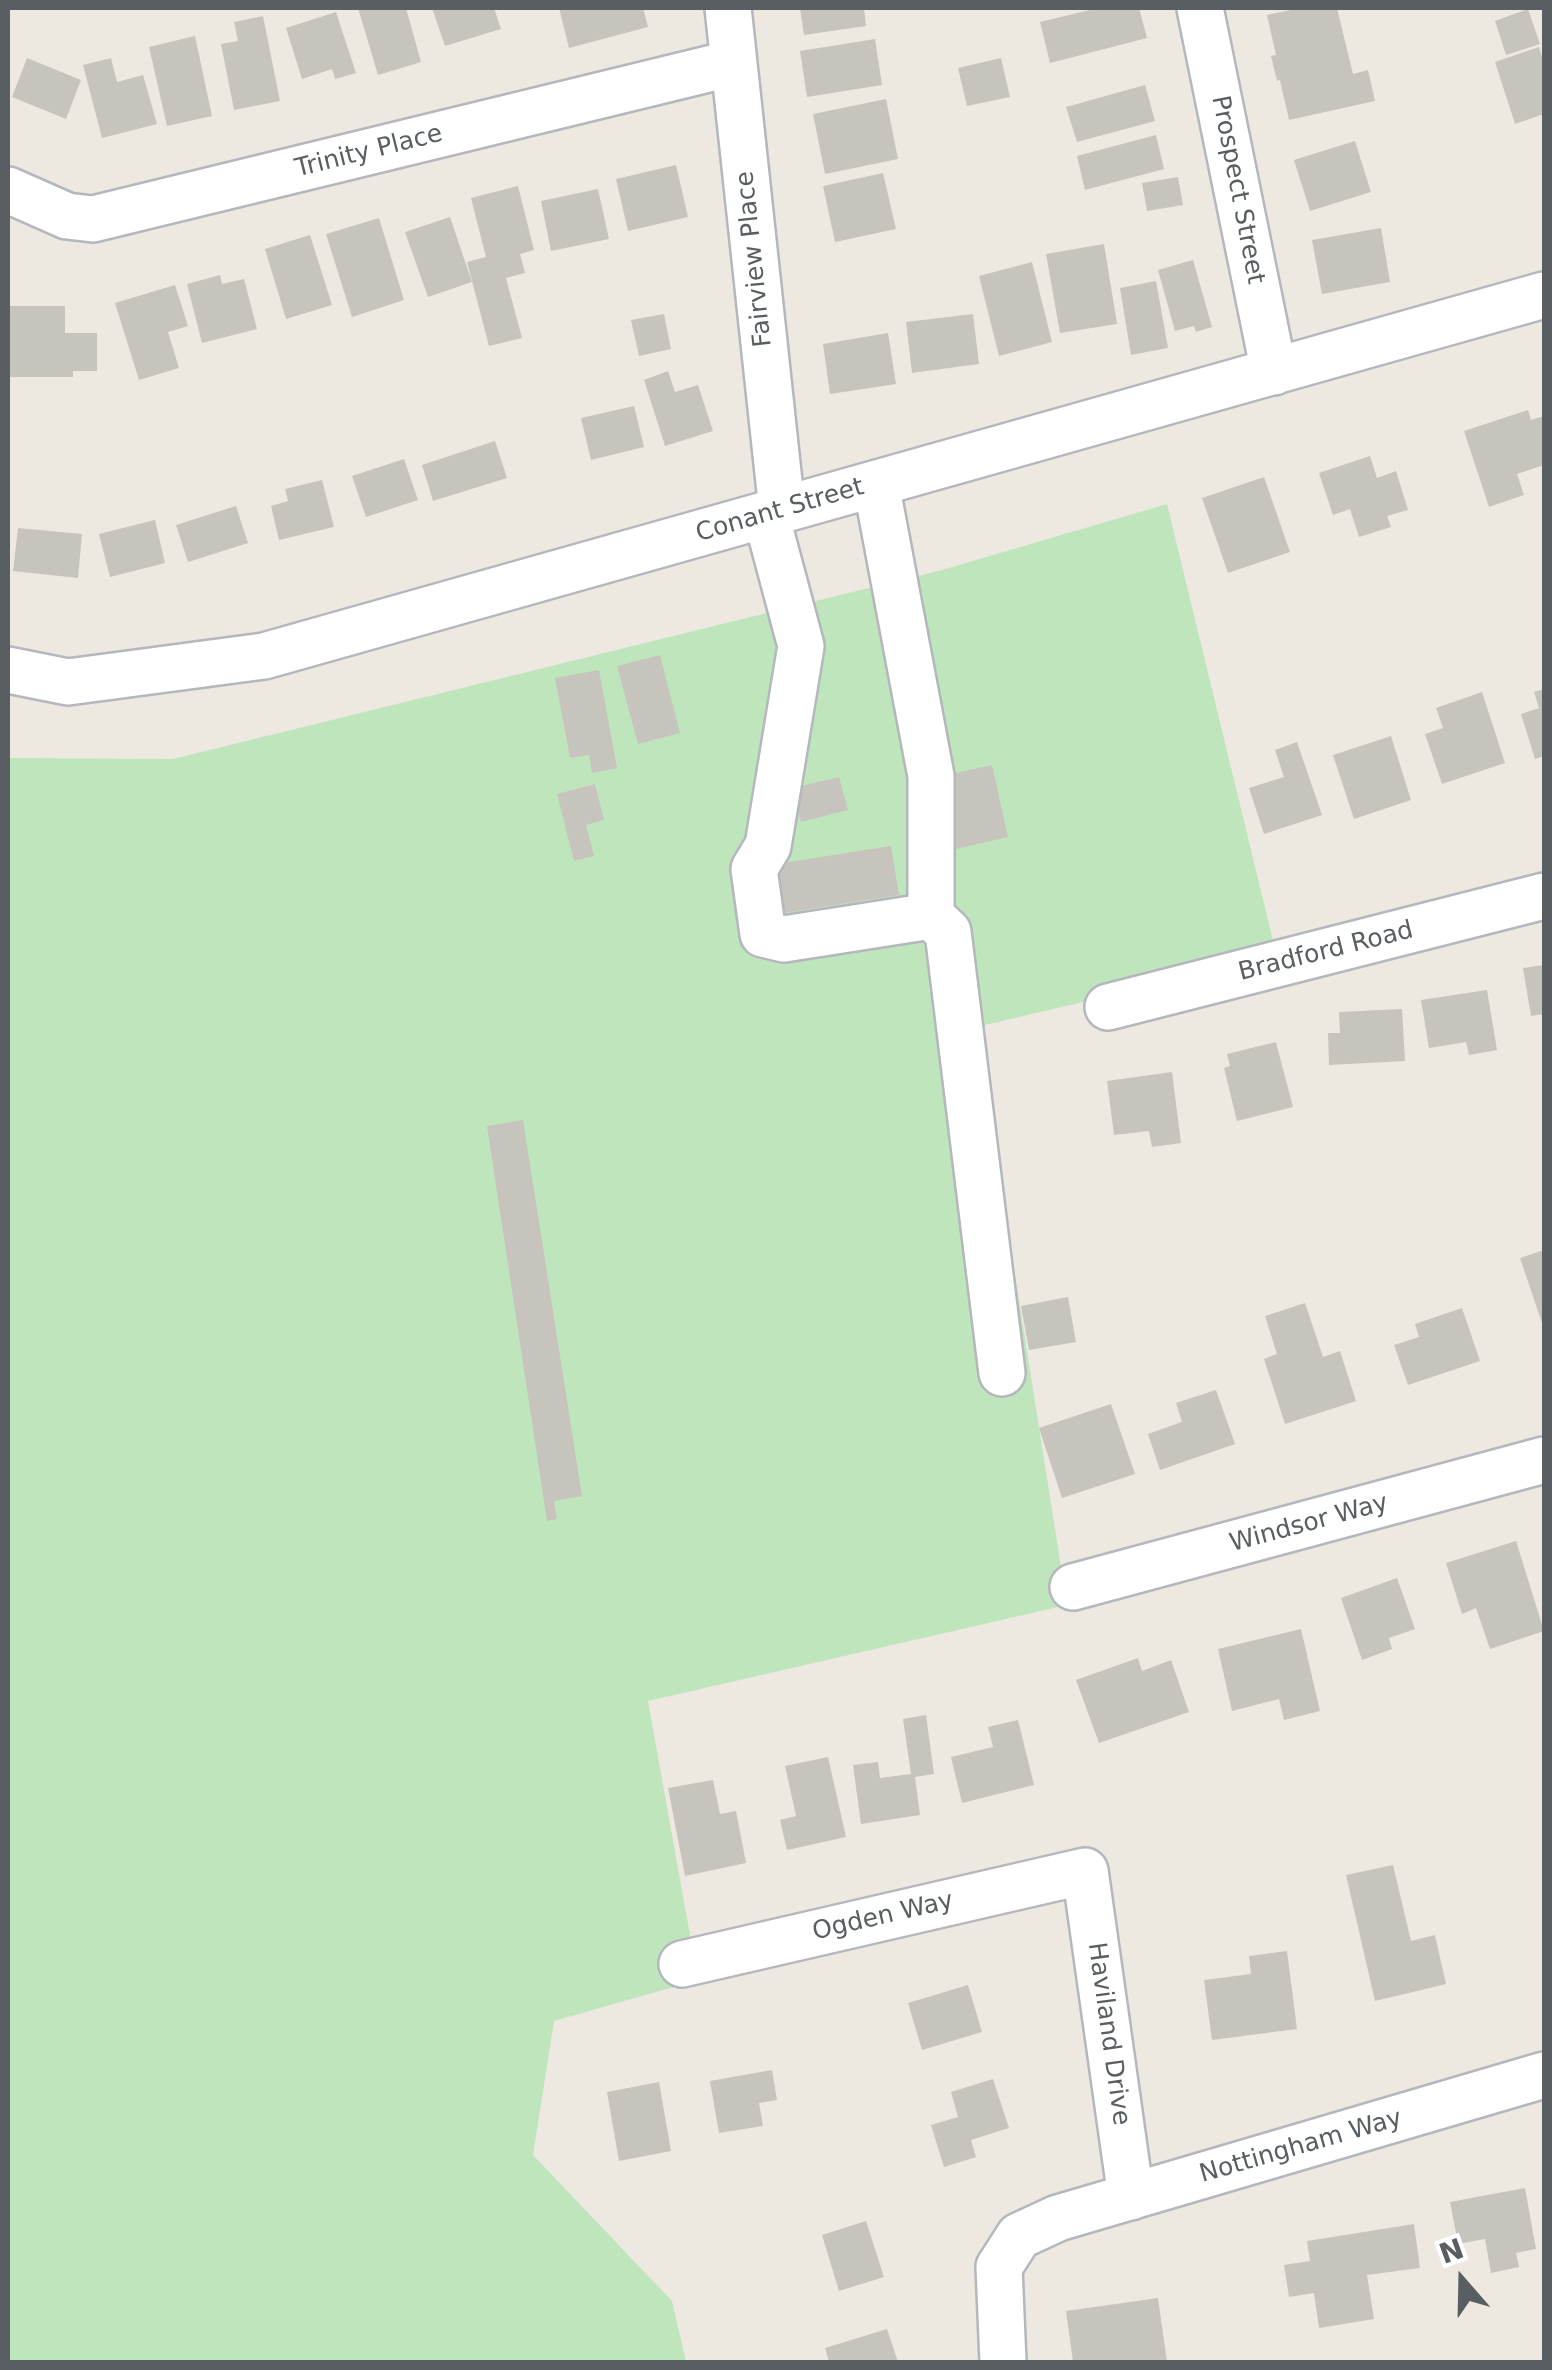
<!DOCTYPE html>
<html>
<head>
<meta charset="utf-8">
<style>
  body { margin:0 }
  #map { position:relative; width:1552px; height:2370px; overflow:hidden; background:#ede9e1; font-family:"DejaVu Sans",sans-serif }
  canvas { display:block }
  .frame { position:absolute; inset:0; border:10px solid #595e62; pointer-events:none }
  .north { position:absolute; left:1412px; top:2230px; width:100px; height:100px; -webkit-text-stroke:8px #fff; paint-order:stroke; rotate:340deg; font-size:28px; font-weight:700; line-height:40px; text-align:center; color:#595e62 }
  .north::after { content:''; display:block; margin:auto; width:35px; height:45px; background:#595e62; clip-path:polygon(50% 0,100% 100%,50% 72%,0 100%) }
</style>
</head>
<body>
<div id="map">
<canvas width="1552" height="2370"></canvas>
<div class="frame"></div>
<div class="north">N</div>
</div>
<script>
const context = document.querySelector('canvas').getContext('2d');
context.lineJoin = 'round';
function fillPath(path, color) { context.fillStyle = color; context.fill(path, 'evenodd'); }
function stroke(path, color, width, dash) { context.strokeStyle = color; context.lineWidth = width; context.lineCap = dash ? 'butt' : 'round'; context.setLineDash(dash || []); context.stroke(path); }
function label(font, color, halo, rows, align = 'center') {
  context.font = font + ' "DejaVu Sans",sans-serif'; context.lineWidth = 9; context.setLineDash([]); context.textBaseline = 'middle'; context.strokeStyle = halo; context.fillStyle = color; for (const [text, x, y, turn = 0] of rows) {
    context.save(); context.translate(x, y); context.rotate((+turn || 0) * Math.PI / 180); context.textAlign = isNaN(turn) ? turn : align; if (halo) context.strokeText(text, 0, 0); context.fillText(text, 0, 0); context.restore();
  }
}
const green = new Path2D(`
  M1167,504L1277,957L976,1027L1067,1605L648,1701L698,1980L554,2021L533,2155L672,2301L686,2362H8V758L173,759L942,570Z`);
const building = new Path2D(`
  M358,8H406L421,62L378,75Z
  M432,8H494L501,29L445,46Z
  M559,8H643L648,27L569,48Z
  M800,8H864L866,26L804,35Z
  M1098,8H1139L1147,38L1050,63L1040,22Z
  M1300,8H1337L1353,74L1368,70L1375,101L1289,120L1280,80L1277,81L1271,56L1276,55L1267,15Z
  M1528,9L1540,44L1506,55L1495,21Z
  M336,12L356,73L335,79L332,69L302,79L286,28Z
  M263,16L280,101L234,110L221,44L238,41L234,22Z
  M195,36L212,116L167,126L149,47Z
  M875,39L882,85L807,97L800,51Z
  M1539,47L1544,63V114L1515,124L1495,62Z
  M27,58L81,80L66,119L12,97Z
  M111,58L117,82L143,75L157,124L102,138L83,65Z
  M1001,58L1010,97L967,106L958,68Z
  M1145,85L1155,121L1077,142L1066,107Z
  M886,99L898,159L825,174L813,114Z
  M1156,135L1164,169L1085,190L1077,156Z
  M1355,141L1371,192L1310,211L1294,160Z
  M676,165L688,217L628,231L616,179Z
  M883,173L896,229L835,242L823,186Z
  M1178,177L1183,205L1147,211L1142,183Z
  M518,186L534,250L520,254L525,273L506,278L522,338L489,346L467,262L486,257L471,198Z
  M598,189L609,239L551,251L541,201Z
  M450,217L472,282L428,297L405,232Z
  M379,218L404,300L352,317L326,234Z
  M1381,228L1390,282L1322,294L1312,240Z
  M310,235L332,305L286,319L265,249Z
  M1104,244L1117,324L1060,333L1046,254Z
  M1193,260L1212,327L1196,332L1194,326L1175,331L1158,270Z
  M1032,262L1052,342L999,356L979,276Z
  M220,275L222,284L244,279L257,329L202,343L187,284Z
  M1156,281L1168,348L1131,355L1120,288Z
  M175,285L188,326L168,332L179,368L139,380L115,303Z
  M8,306H65V333H97V371H73V377H8Z
  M664,314L671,349L639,356L631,320Z
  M973,314L979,364L912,373L906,322Z
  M888,333L896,384L830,394L823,344Z
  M668,371L675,392L698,385L713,431L665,446L644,380Z
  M634,406L644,447L591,460L581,418Z
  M1528,410L1531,420L1544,416V465L1517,474L1524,495L1489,507L1464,431Z
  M495,441L507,478L433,501L422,465Z
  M1370,456L1377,478L1396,471L1408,510L1387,516L1391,527L1359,537L1350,509L1333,515L1319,473Z
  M404,459L418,500L366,517L352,476Z
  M1264,477L1290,552L1228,573L1202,498Z
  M322,480L334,527L279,540L271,506L288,501L285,489Z
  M236,506L248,543L188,562L176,525Z
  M155,520L165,563L110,577L99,534Z
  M18,528L82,534L78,578L13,571Z
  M660,655L680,733L638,744L617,666Z
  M599,670L617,768L592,773L589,755L570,758L555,678Z
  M1544,689V756L1535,759L1521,714L1539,708L1534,692Z
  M1482,692L1505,763L1442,784L1425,734L1443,728L1436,708Z
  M1391,736L1411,800L1354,819L1333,755Z
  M1297,742L1322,815L1264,834L1249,788L1284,777L1275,750Z
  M992,765L1008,837L952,850L935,778Z
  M839,777L848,810L801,822L793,788Z
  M595,784L604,820L586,825L594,856L574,861L557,794Z
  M891,846L899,895L777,914L770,865Z
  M1544,965V1014L1531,1016L1523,968Z
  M1487,990L1497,1050L1469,1055L1466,1042L1429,1048L1421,1000Z
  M1402,1009L1405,1061L1329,1065L1328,1033H1340L1339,1012Z
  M1276,1042L1293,1107L1237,1121L1224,1068L1230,1066L1227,1054Z
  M1172,1072L1181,1143L1152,1147L1149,1131L1114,1135L1107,1081Z
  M523,1120L582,1496L554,1501L557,1519L547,1521L487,1126Z
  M1544,1250V1329L1520,1258Z
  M1068,1297L1076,1342L1029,1350L1021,1306Z
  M1305,1303L1323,1357L1340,1351L1356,1401L1285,1424L1264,1359L1277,1354L1265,1316Z
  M1462,1308L1480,1361L1408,1385L1394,1345L1419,1337L1415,1324Z
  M1216,1390L1235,1444L1160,1470L1148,1434L1182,1422L1176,1403Z
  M1111,1404L1135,1474L1062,1498L1039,1428Z
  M1516,1541L1544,1631L1490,1649L1476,1608L1462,1614L1446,1563Z
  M1397,1578L1415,1629L1389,1638L1392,1649L1362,1660L1341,1598Z
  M1301,1629L1320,1711L1284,1720L1279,1699L1232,1711L1218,1649Z
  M1138,1658L1142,1671L1171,1660L1189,1712L1099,1743L1076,1680Z
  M926,1715L934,1774L915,1777L920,1815L861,1824L853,1765L878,1762L880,1778L911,1774L903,1719Z
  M1018,1720L1034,1785L962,1803L951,1757L993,1747L988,1727Z
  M828,1757L846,1837L787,1850L780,1820L796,1816L785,1766Z
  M713,1780L720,1814L736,1811L746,1863L685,1876L668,1788Z
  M1393,1865L1411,1941L1435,1935L1446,1984L1375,2001L1346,1875Z
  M1287,1951L1297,2029L1212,2040L1204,1980L1251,1974L1249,1956Z
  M968,1985L982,2032L922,2050L908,2003Z
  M772,2070L777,2100L759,2103L763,2126L719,2133L710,2081Z
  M993,2079L1009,2128L971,2140L976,2157L944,2167L931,2125L958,2117L951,2092Z
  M659,2082L671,2151L619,2161L607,2092Z
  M1525,2188L1536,2249L1516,2253L1519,2267L1491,2273L1485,2239L1458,2244L1450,2202Z
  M866,2221L884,2277L839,2291L822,2235Z
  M1414,2224L1420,2268L1367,2275L1374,2319L1319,2328L1314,2293L1289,2297L1284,2265L1310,2261L1307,2241Z
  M1158,2298L1167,2362H1073L1066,2311Z
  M887,2329L898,2362H829L825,2348Z`);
const minor = new Path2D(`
  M728,8L782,510
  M1200,8L1274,372
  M8,190L67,216L93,219L733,63
  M876,484L931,776V916
  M766,515L801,646L768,846L754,869L763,934L784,939L931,916L948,932L1002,1373
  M8,670L68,682L264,656L1544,295
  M1108,1007L1544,896
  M1073,1587L1544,1460
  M682,1964L1085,1871L1131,2197
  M1003,2362L999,2267L1019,2236L1058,2218L1544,2075`);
const streetNames = [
  ["Trinity Place",369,152,-14],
  ["Prospect Street",1237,190,79],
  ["Fairview Place",755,259,-96],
  ["Conant Street",780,511,-16],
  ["Bradford Road",1326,952,-14],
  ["Windsor Way",1309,1524,-15],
  ["Ogden Way",883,1917,-13],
  ["Haviland Drive",1108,2034,82],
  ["Nottingham Way",1301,2147,-16]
];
fillPath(green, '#bfe5bc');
fillPath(building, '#c7c4be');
stroke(minor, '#b4b7bc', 50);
stroke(minor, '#fff', 45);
label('25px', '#595e62', '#fff', streetNames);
</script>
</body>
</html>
